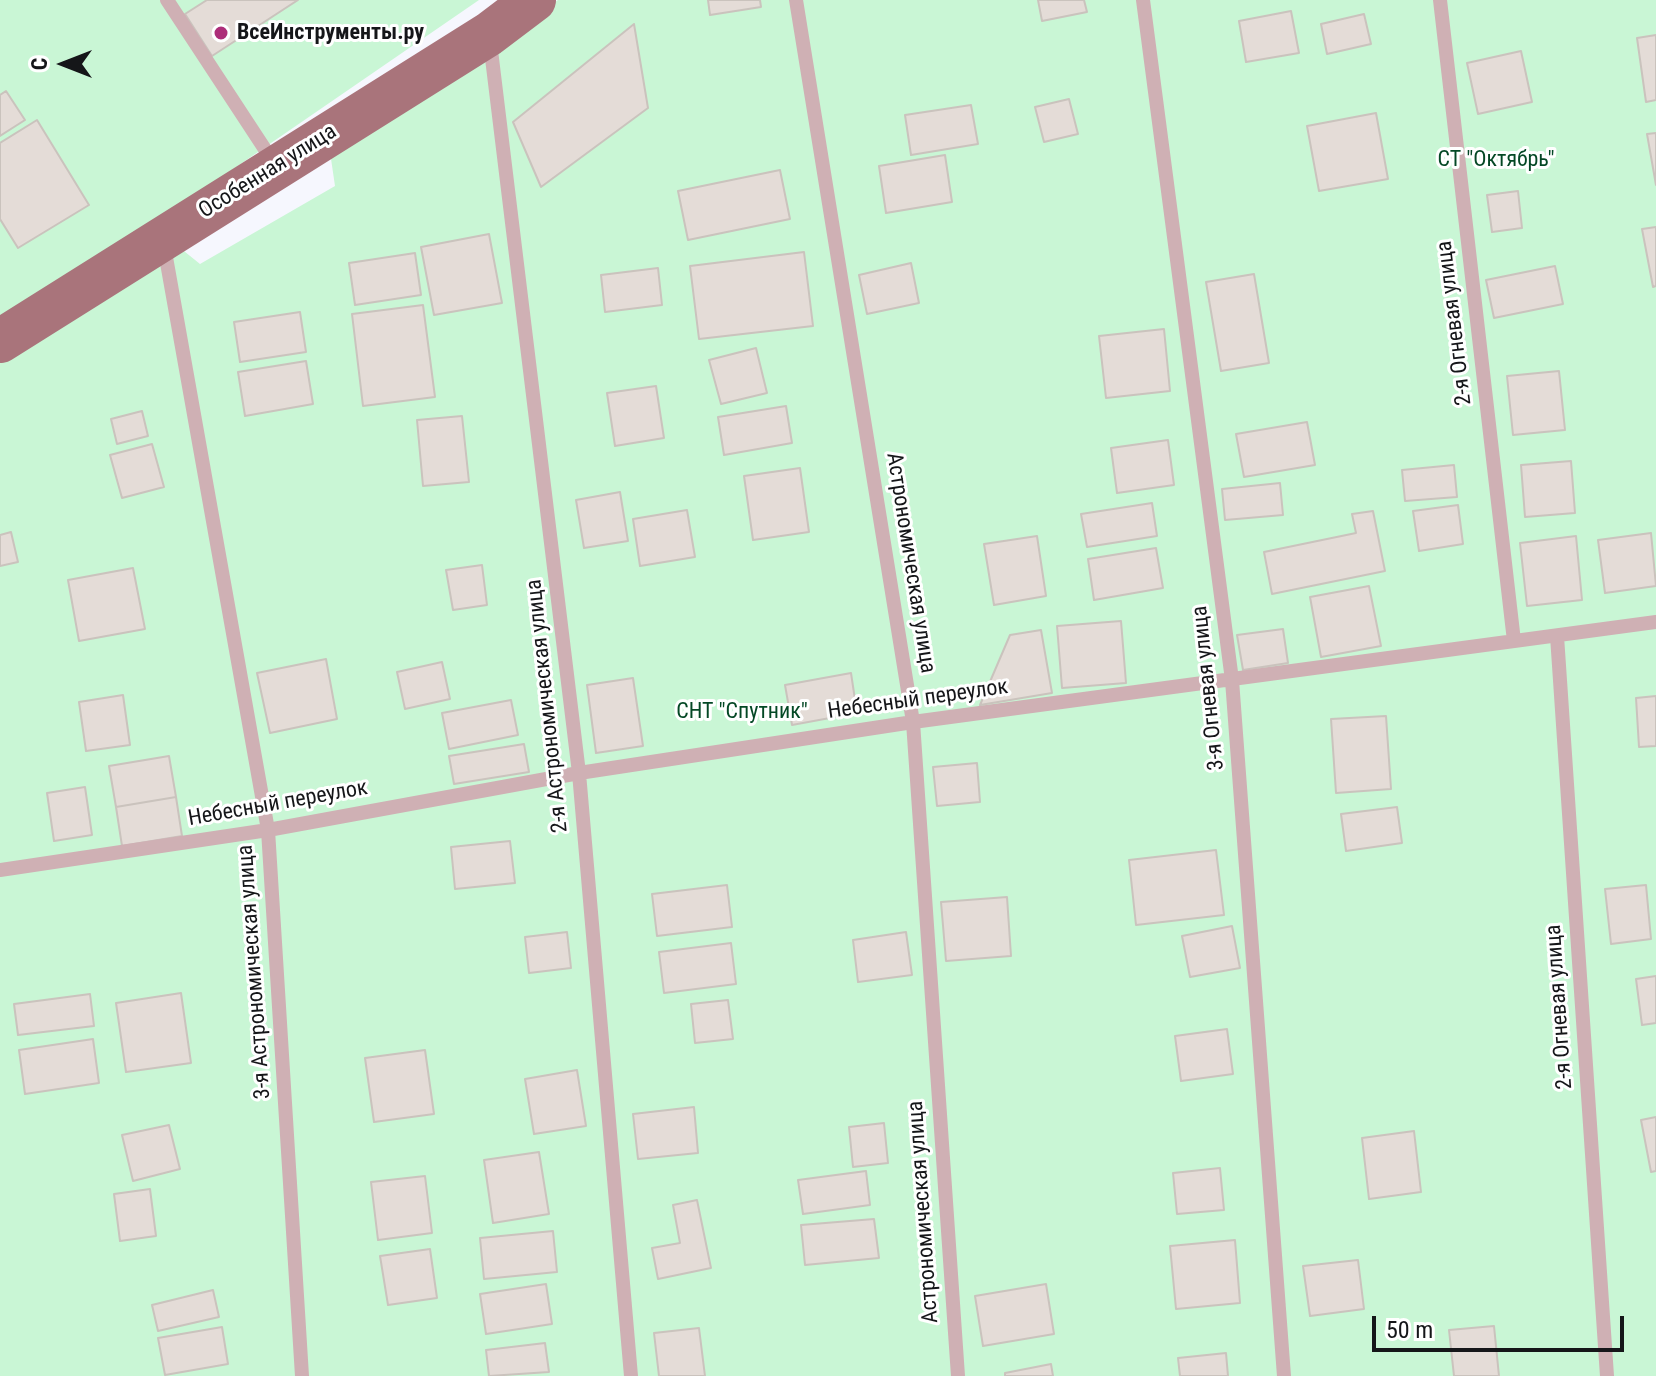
<!DOCTYPE html>
<html>
<head>
<meta charset="utf-8">
<style>
  body { margin:0 }
  #map { position:relative; width:1656px; height:1376px; overflow:hidden; background:#f6f7fe; font-family:"Roboto Condensed",sans-serif }
  canvas { display:block }
  .north { position:absolute; left:24px; top:24px; width:80px; height:80px; -webkit-text-stroke:6px #fff; paint-order:stroke; rotate:270deg; font-size:22px; font-weight:700; line-height:32px; text-align:center; color:#151619 }
  .north::after { content:''; display:block; margin:auto; width:28px; height:36px; background:#151619; clip-path:polygon(50% 0,100% 100%,50% 72%,0 100%) }
  .scale { position:absolute; left:1372px; top:1316px; width:252px; height:36px; box-sizing:border-box; border:4px solid #151619; border-top:0; padding-left:10px; font-size:24px; line-height:28px; white-space:nowrap; color:#151619; -webkit-text-stroke:6px #fff; paint-order:stroke }
</style>
</head>
<body>
<div id="map">
<canvas width="1656" height="1376"></canvas>
<div class="north">С</div>
<div class="scale">50 m</div>
</div>
<script>
const context = document.querySelector('canvas').getContext('2d');
context.lineJoin = 'round';
function fillPath(path, color) { context.fillStyle = color; context.fill(path, 'evenodd'); }
function stroke(path, color, width, dash) { context.strokeStyle = color; context.lineWidth = width; context.lineCap = dash ? 'butt' : 'round'; context.setLineDash(dash || []); context.stroke(path); }
function label(font, color, halo, rows, align = 'center') {
  context.font = font + ' "Roboto Condensed",sans-serif'; context.lineWidth = 6; context.setLineDash([]); context.textBaseline = 'middle'; context.strokeStyle = halo; context.fillStyle = color; for (const [text, x, y, turn = 0] of rows) {
    context.save(); context.translate(x, y); context.rotate((+turn || 0) * Math.PI / 180); context.textAlign = isNaN(turn) ? turn : align; if (halo) context.strokeText(text, 0, 0); context.fillText(text, 0, 0); context.restore();
  }
}
const green = new Path2D(`
  M0,0H479L162,218L0,319Z
  M558,0H1656V1376H0V354L174,243L200,264L335,186L330,152Z`);
const building = new Path2D(`
  M207,0H298L212,56L185,14Z
  M708,0H760L761,7L710,15Z
  M1038,0H1084L1087,12L1042,21Z
  M1291,11L1299,53L1246,62L1239,21Z
  M1364,14L1371,44L1327,54L1321,24Z
  M634,24L648,108L541,187L513,122Z
  M1656,35V100L1646,102L1637,38Z
  M1521,51L1532,102L1478,114L1467,63Z
  M6,91L25,120L0,136V95Z
  M1069,99L1078,134L1044,142L1035,107Z
  M971,105L978,144L911,155L905,115Z
  M1376,113L1388,179L1319,191L1307,126Z
  M37,120L89,205L18,248L0,219V143Z
  M1656,133V185L1647,134Z
  M945,155L952,202L886,213L879,166Z
  M780,170L790,219L688,240L678,191Z
  M1518,191L1522,228L1492,232L1487,195Z
  M1656,227V286L1653,287L1642,229Z
  M489,234L502,303L434,315L421,247Z
  M804,252L813,326L699,339L690,266Z
  M415,253L421,295L355,305L349,263Z
  M911,263L919,303L867,314L859,275Z
  M1555,266L1563,304L1494,318L1486,280Z
  M658,268L662,305L605,312L601,275Z
  M1254,274L1269,363L1221,371L1206,282Z
  M423,305L435,397L363,406L352,314Z
  M300,312L306,352L240,362L234,322Z
  M1164,329L1170,391L1106,398L1099,336Z
  M756,348L767,393L721,404L709,360Z
  M306,361L313,404L245,416L238,372Z
  M1559,371L1565,430L1513,435L1507,376Z
  M656,386L664,438L615,446L607,393Z
  M786,406L792,443L724,455L718,417Z
  M142,411L148,436L117,444L111,419Z
  M462,416L469,482L423,486L417,420Z
  M1307,422L1315,465L1244,477L1236,434Z
  M1168,440L1174,485L1117,493L1111,448Z
  M152,444L164,487L122,498L110,455Z
  M1571,461L1575,513L1525,517L1521,465Z
  M1454,465L1457,497L1405,501L1402,470Z
  M800,468L809,532L753,540L744,476Z
  M1280,483L1283,515L1225,520L1222,489Z
  M620,492L628,541L584,548L576,500Z
  M1152,503L1157,536L1087,547L1081,514Z
  M1458,505L1463,544L1419,551L1413,511Z
  M687,510L695,557L640,566L633,519Z
  M1373,511L1385,571L1272,594L1264,552L1356,533L1352,514Z
  M11,532L18,562L0,566V535Z
  M1651,533L1656,586L1605,593L1598,540Z
  M1037,536L1046,596L994,605L984,544Z
  M1576,536L1582,600L1527,606L1520,543Z
  M1156,548L1163,588L1094,600L1088,559Z
  M482,565L487,605L453,610L446,570Z
  M133,568L145,629L79,641L68,580Z
  M1369,586L1381,646L1321,657L1310,597Z
  M1121,621L1126,683L1062,688L1057,626Z
  M1283,629L1288,663L1243,670L1237,635Z
  M1041,630L1052,693L980,705L1010,635Z
  M326,659L337,719L270,733L257,673Z
  M442,662L450,699L405,709L397,672Z
  M851,673L857,713L792,725L785,685Z
  M633,678L643,746L596,753L587,685Z
  M123,695L130,745L86,751L79,702Z
  M1656,696V746L1639,747L1636,698Z
  M511,700L518,735L449,749L442,713Z
  M1386,716L1391,789L1336,793L1331,719Z
  M524,744L529,772L454,784L449,756Z
  M169,756L176,797L116,807L109,766Z
  M977,763L980,802L937,806L933,767Z
  M85,787L92,835L54,841L47,793Z
  M176,797L182,836L122,846L116,807Z
  M1397,807L1402,843L1346,851L1341,814Z
  M510,841L515,883L455,889L451,847Z
  M1216,850L1224,915L1136,925L1129,860Z
  M727,885L732,927L657,936L652,894Z
  M1646,885L1651,939L1611,944L1605,889Z
  M1007,897L1011,956L946,961L941,902Z
  M1232,926L1240,968L1190,977L1182,936Z
  M567,932L571,968L529,973L525,937Z
  M906,932L912,975L858,982L853,940Z
  M731,943L736,984L664,993L659,952Z
  M1656,976V1023L1642,1025L1636,979Z
  M181,993L191,1063L126,1072L116,1003Z
  M90,994L94,1026L18,1035L14,1004Z
  M728,1000L733,1039L695,1043L691,1004Z
  M1227,1029L1233,1074L1181,1081L1175,1036Z
  M93,1039L99,1083L25,1094L19,1050Z
  M425,1050L434,1114L374,1122L365,1058Z
  M577,1070L586,1126L534,1134L525,1079Z
  M694,1107L698,1153L638,1159L633,1114Z
  M1656,1117V1171L1651,1172L1641,1120Z
  M884,1123L888,1163L853,1167L849,1127Z
  M169,1125L180,1169L133,1181L122,1135Z
  M1414,1131L1421,1192L1369,1199L1362,1138Z
  M539,1152L549,1214L493,1223L484,1160Z
  M1220,1168L1224,1210L1177,1214L1173,1173Z
  M866,1171L870,1205L803,1214L798,1180Z
  M425,1176L432,1233L378,1240L371,1182Z
  M150,1189L156,1236L120,1241L114,1194Z
  M697,1200L711,1268L658,1279L652,1248L680,1243L673,1205Z
  M874,1219L879,1258L805,1265L801,1225Z
  M553,1231L557,1272L484,1279L480,1238Z
  M1235,1240L1240,1303L1176,1309L1170,1246Z
  M430,1249L437,1298L388,1305L380,1256Z
  M1358,1260L1364,1309L1310,1316L1303,1266Z
  M546,1284L552,1324L486,1334L480,1294Z
  M1046,1284L1054,1334L983,1346L975,1296Z
  M213,1290L219,1317L158,1331L152,1305Z
  M1494,1326L1499,1376H1454L1449,1330Z
  M222,1327L228,1364L165,1375L158,1338Z
  M699,1328L705,1376H659L654,1333Z
  M545,1343L549,1372L489,1376L486,1350Z
  M1226,1353L1228,1376H1180L1178,1358Z
  M1051,1364L1053,1376H1005V1373Z`);
const service = new Path2D(`
  M167,0L274,163
  M796,0L913,722L958,1376
  M1143,0L1232,680L1284,1376
  M1440,0L1514,641
  M490,42L579,773L631,1376
  M164,246L268,830L302,1376
  M1557,636L1607,1376
  M0,870L268,830L579,773L730,750L913,722L1656,622`);
const primary = new Path2D(`
  M0,341L489,34L534,0`);
const markers = [
  [221,33,8,"#ad2d79"]
];
const poiNames = [
  ["ВсеИнструменты.ру",237,33]
];
const parkNames = [
  ["СТ \"Октябрь\"",1496,160],
  ["СНТ \"Спутник\"",742,712]
];
const streetNames = [
  ["Особенная улица",268,172,-32],
  ["2-я Огневая улица",1455,323,-97],
  ["Астрономическая улица",910,563,81],
  ["3-я Огневая улица",1209,688,-96],
  ["Небесный переулок",918,700,-8],
  ["2-я Астрономическая улица",548,706,-96],
  ["Небесный переулок",278,804,-10],
  ["3-я Астрономическая улица",255,972,-94],
  ["2-я Огневая улица",1560,1007,-94],
  ["Астрономическая улица",924,1212,-94]
];
fillPath(green, '#c9f6d5');
fillPath(building, '#e4dcd7');
stroke(building, '#cac3bd', 2);
stroke(service, '#cfb0b4', 14);
stroke(primary, '#a9747b', 44);
for (const [x, y, r, color] of markers) { const dot = new Path2D(); dot.arc(x, y, r, 0, 2 * Math.PI); context.fillStyle = color; context.fill(dot); stroke(dot, '#fff', 3); }
label('bold 22px', '#151619', '#fff', poiNames, 'left');
label('22px', '#044825', '#fff', parkNames);
label('22px', '#151619', '#fff', streetNames);
</script>
</body>
</html>
